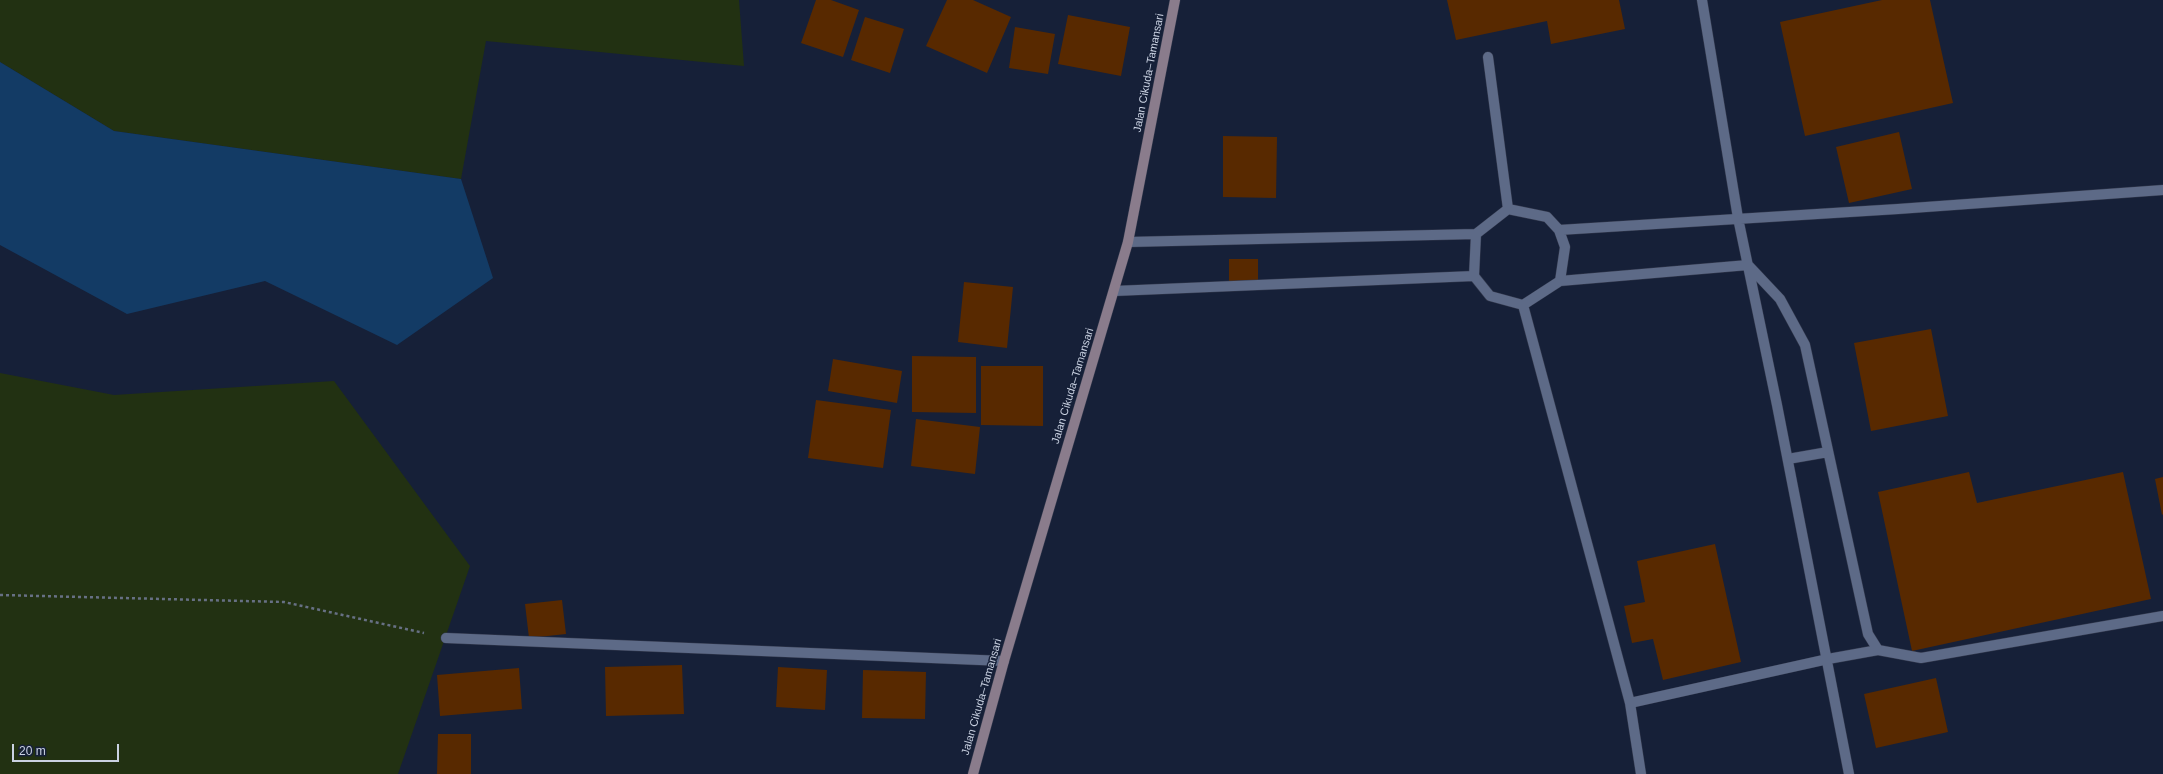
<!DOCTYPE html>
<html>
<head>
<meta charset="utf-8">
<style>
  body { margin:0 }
  #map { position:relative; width:2163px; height:774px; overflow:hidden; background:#162038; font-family:Arial,sans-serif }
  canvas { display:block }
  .scale { position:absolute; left:12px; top:744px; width:107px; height:18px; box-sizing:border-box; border:2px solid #cad2e2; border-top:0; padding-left:5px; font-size:12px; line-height:14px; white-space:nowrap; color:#cad2e2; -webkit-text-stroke:3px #162038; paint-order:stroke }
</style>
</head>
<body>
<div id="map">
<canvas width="2163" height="774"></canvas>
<div class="scale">20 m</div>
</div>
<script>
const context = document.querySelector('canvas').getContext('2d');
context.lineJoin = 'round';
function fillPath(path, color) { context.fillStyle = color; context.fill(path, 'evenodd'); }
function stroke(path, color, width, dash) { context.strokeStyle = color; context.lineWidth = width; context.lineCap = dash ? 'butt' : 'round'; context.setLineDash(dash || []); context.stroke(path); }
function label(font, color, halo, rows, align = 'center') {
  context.font = font + ' Arial,sans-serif'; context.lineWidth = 3; context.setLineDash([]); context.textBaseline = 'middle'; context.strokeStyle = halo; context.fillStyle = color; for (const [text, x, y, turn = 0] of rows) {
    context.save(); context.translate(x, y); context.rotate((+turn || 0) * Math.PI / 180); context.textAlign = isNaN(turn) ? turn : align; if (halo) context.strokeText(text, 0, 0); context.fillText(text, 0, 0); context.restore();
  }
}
const green = new Path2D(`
  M0,0H739L744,66L486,41L461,179L114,131L0,62Z
  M0,373L114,395L334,381L470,566L398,774H0Z`);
const water = new Path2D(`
  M0,62L114,131L461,179L493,278L397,345L265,281L127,314L0,245Z`);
const building = new Path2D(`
  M816,0H831L859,10L843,57L801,43Z
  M947,0H973L1011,17L987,73L926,46Z
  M1447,0H1619L1625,29L1551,44L1547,21L1456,40Z
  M1882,0H1930L1953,103L1805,136L1780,22Z
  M1068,15L1130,27L1121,76L1058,64Z
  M865,17L904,29L890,73L851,60Z
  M1015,27L1055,34L1048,74L1009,68Z
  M1899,132L1912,189L1849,203L1836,147Z
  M1223,136L1277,137L1276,198L1223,197Z
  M1229,259H1258V282H1229Z
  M964,282L1013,287L1007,348L958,342Z
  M1931,329L1948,416L1871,431L1854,343Z
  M912,356L976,357V413L912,412Z
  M833,359L902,371L897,403L828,391Z
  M981,366H1043V426L981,425Z
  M816,400L891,410L883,468L808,458Z
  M916,419L980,427L975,474L911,466Z
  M1969,472L1977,503L2123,472L2151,599L1912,651L1878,492Z
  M2163,477V514L2162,515L2155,479Z
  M1715,544L1741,662L1663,680L1653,639L1632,643L1624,606L1645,602L1637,561Z
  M562,600L566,634L529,638L525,604Z
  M682,665L684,714L606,716L605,667Z
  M778,667L827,670L825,710L776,707Z
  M519,668L522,709L440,716L437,675Z
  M863,670L926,672L925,719L862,718Z
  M1936,678L1948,732L1876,748L1864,694Z
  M438,734H471V774H437Z`);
const path = new Path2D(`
  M0,595L284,602L424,633`);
const lane = new Path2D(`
  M1702,0L1738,218L1777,405L1849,774
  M1488,57L1508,209
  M1508,209L1547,217L1559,230L1565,247L1560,281L1523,305L1490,296L1474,276L1476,234Z
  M1559,230L1898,209L2163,190
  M1128,242L1476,234
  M1748,265L1780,299L1805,345L1868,634L1878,650L1921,658L2163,616
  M1560,281L1748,265
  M1114,291L1474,276
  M1523,305L1630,703L1641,774
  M1788,459L1828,452
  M1630,703L1828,659L1878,650`);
const street = new Path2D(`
  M446,638L1004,661`);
const secondary = new Path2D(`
  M973,774L1004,661L1128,242L1175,0`);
const streetNames = [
  ["Jalan Cikuda–Tamansari",1149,73,-79],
  ["Jalan Cikuda–Tamansari",1073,386,-73],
  ["Jalan Cikuda–Tamansari",982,697,-74]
];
fillPath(green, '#223112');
fillPath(water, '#133b65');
fillPath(building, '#582900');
stroke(lane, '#33394d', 11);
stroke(street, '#33394d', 11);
stroke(secondary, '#33394d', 11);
stroke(path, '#677084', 2.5, [3, 3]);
stroke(lane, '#5d6a87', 10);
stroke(street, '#5d6a87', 10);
stroke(secondary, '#8a7c8c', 10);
label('11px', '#cad2e2', '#162038', streetNames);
</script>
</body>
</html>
